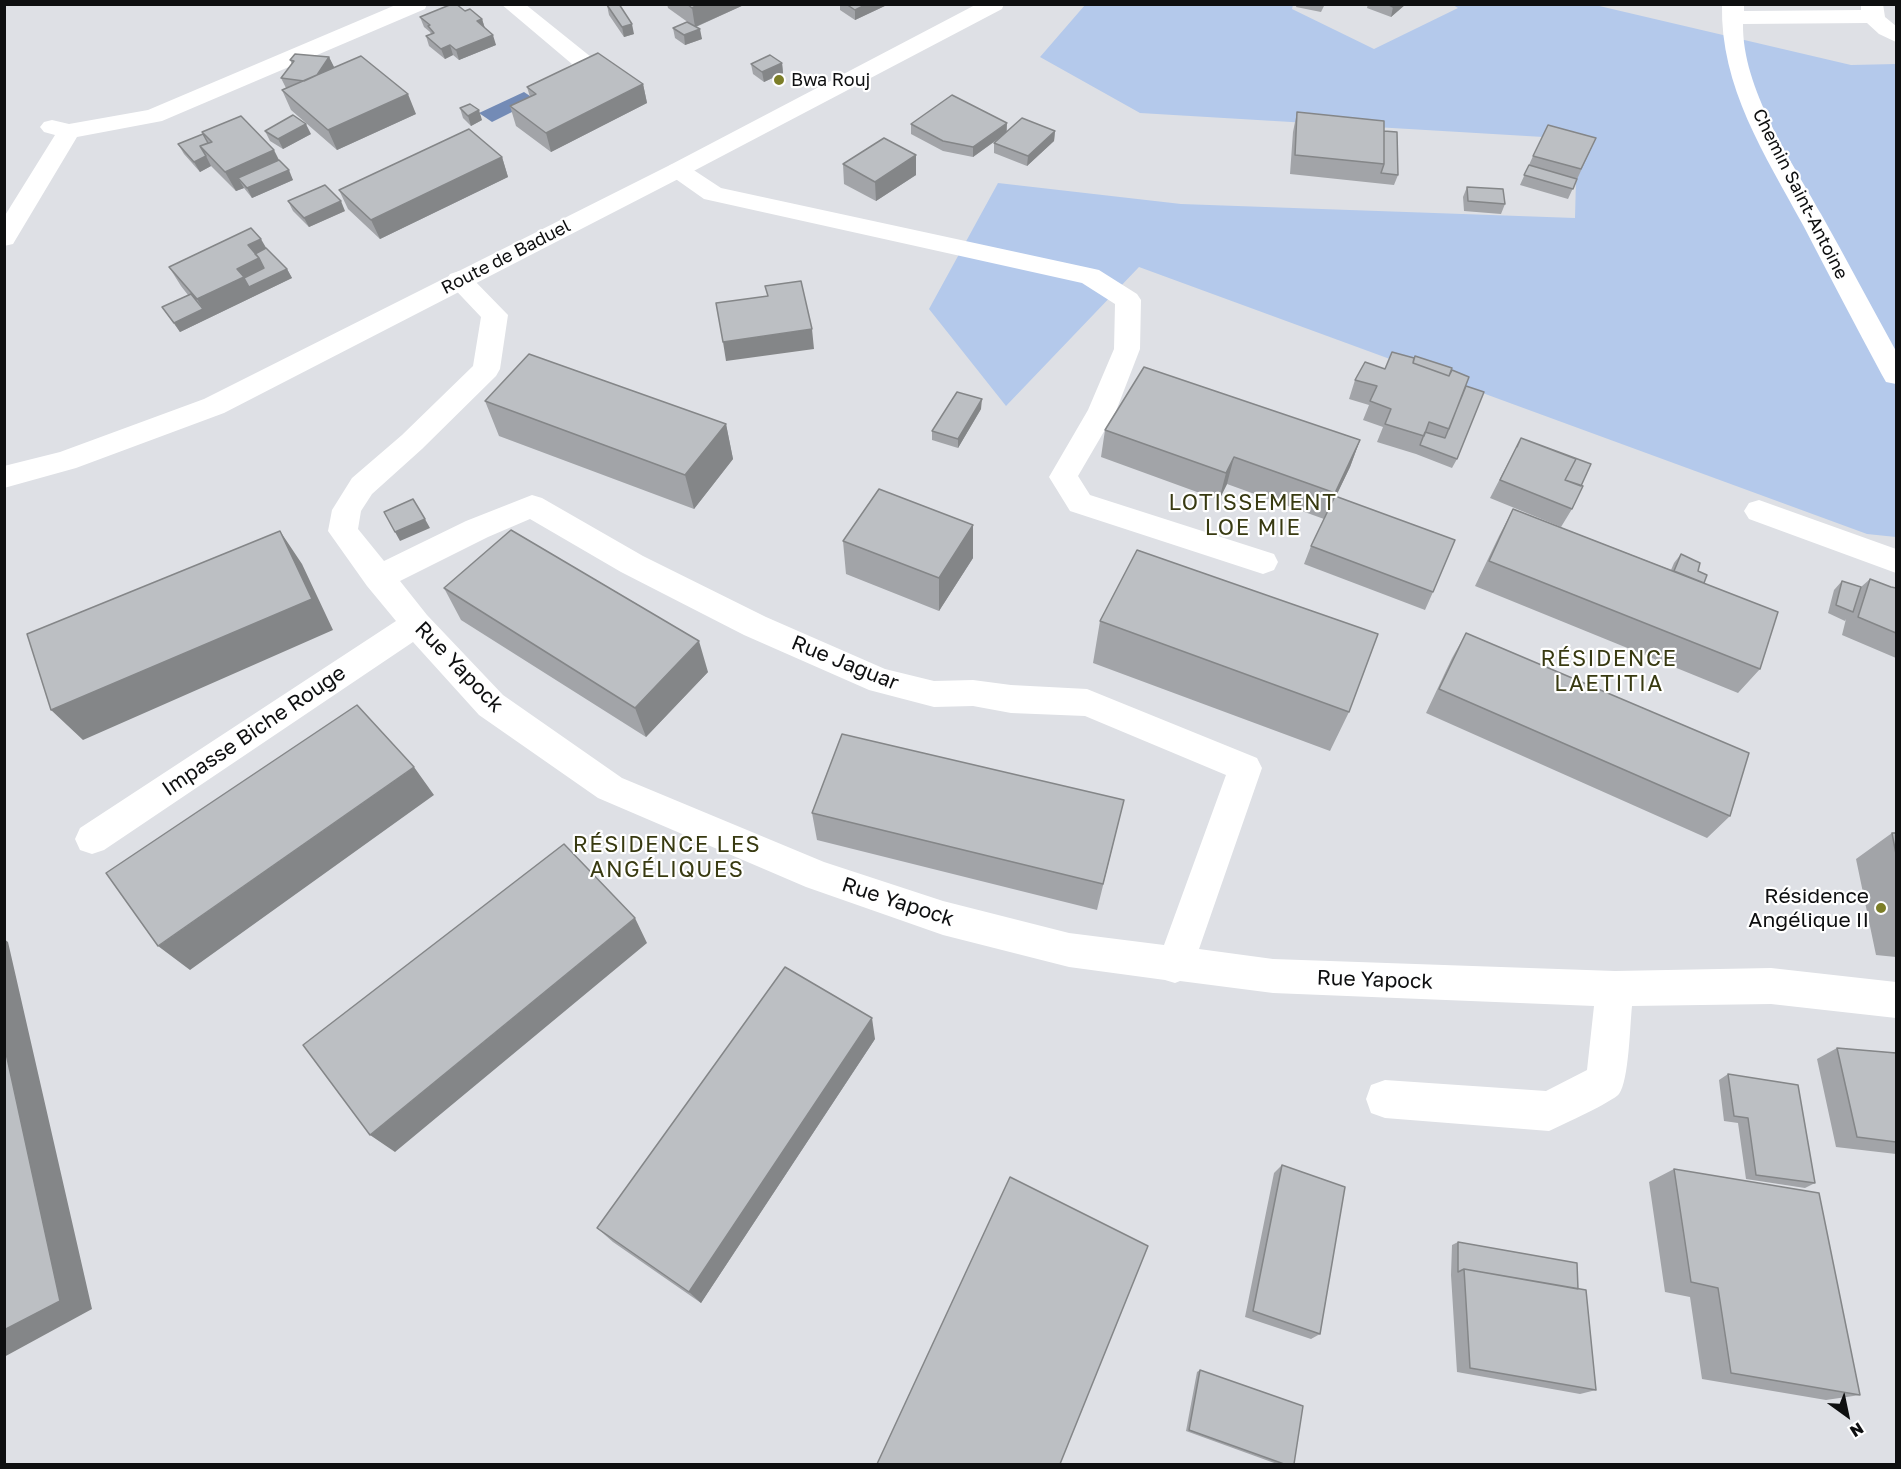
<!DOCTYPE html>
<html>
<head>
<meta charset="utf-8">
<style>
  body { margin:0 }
  #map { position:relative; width:1901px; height:1469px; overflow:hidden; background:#dee0e5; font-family:"Golos Text",sans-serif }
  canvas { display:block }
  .frame { position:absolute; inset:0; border:6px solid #0e0f10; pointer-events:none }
  .north { position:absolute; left:1817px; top:1385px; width:60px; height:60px; -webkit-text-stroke:4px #fff; paint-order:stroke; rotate:147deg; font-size:16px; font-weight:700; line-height:24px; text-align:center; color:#0e0f10 }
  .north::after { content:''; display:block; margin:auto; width:21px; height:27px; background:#0e0f10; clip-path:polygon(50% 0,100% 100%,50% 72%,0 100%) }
</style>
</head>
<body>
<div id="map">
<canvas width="1901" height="1469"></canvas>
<div class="frame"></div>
<div class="north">N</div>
</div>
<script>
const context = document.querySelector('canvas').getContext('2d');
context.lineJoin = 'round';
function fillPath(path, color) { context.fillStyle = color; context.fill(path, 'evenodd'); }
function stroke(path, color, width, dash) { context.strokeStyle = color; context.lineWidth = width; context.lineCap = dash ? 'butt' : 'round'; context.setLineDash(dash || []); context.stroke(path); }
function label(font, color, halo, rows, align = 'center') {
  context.font = font + ' "Golos Text",sans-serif'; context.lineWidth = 4.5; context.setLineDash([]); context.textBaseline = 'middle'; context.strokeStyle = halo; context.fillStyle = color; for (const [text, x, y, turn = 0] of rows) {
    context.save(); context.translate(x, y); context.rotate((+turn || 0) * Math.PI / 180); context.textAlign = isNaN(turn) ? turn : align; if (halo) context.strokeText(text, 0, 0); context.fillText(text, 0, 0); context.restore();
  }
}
const green = new Path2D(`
  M1085,5H1293L1292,9L1374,49L1458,8L1453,5H1595L1851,65L1896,64V537L1867,534L1139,267L1006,406L929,309L998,183L1181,204L1575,218L1577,139L1140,113L1040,57Z`);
const water = new Path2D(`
  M524,92L536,100L492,122L479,113Z`);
const minor = new Path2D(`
  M398,4H427L425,9L162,121L77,137L13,244L4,246V217L55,135L44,132L40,127L44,122L52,120L69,124L148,110Z
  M501,4H525L591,57L594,67C586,79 569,87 555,84L552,79L555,74L572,64Z
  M1722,4H1744V11L1861,10V4H1883L1885,17L1896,26V42L1879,34L1867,23L1743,24C1742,88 1791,160 1821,214C1847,260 1871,306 1896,351V384L1886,382L1882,375C1855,325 1829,275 1803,225C1765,155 1720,87 1722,4Z
  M678,163L686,165L721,188L1090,268L1099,270L1137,294L1141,300L1140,349L1116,411L1078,476L1090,495L1274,554L1278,562L1274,570L1263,574L1070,511L1049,477L1088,410L1114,349L1115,304L1082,283L704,199L670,175L666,170L670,165Z
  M459,271L468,274L508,315L500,369L496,376L422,449L372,494L361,511L358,529L384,561L466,521L532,495L542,498L643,556L766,617L885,669L934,681L973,680L1011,685L1087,689L1257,758L1262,768L1199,949L1273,959L1615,971L1771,968L1896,982V1018L1771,1004L1632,1006C1630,1024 1629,1081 1619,1094C1612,1102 1562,1125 1549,1131L1385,1118L1371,1113L1366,1099L1371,1085L1385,1080L1546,1091L1587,1070L1594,1006L1273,993L1180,981L1175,983L1165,980L1069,967L943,935L806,887L598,798L479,715L413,642L104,850L92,854L80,850L75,839L80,828L396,621L367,586L328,531L332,510L352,478L402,435L473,366L481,317L446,280L450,274ZM530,519L621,572L744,635L869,690L934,707L973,706L1011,713L1085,716L1226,775L1164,945L1069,933L943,901L824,862L622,778L503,695L427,615L400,581L488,537Z
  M1759,500L1896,549V573L1749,519L1744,511L1749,503Z`);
const major = new Path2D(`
  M977,4H1004L1002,9L686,175L224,413L76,468L4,488V466L60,452L204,399L670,165Z`);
const wall = new Path2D(`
  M667,4H746L696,27L702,39L685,45L675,38L673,28L689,23L668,8Z
  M840,4H889L855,20L840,10Z
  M1297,4H1325L1321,12L1296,7Z
  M1368,4H1406L1391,17L1367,8Z
  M607,5L634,34L624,37L609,15Z
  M465,11L482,19L485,28L496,45L459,60L453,55L445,59L429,46L426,36L431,34L430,32L424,27L420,17Z
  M329,57L334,67L333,68L416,114L337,150L291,110L282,90L287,88H286L281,78L292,64L290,60Z
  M782,63L783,73L764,82L753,74L751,64Z
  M643,84L647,103L551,152L516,126L510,106L530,97L527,87Z
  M460,108L482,120L471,126L463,118Z
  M1297,112L1384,131L1398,175L1394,185L1290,174L1293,132Z
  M1007,123V132L1055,131L1054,141L1027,166L994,153V143L998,139L973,157L943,151L911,134V124Z
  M265,131L311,134L283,149L270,141Z
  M203,134L279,160L293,180L252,198L244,188L236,191L211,166L200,172L184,154L178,144Z
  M1596,138L1568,199L1520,185L1533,156Z
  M502,157L508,177L380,239L348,209L339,190Z
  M843,164L916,175L876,201L844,184Z
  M1467,187L1505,204L1501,214L1464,211L1463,197Z
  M288,201L345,211L309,227L293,211Z
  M266,248L287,269L292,278L180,332L162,307L188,295L181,286L169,267Z
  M1385,369L1449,376L1466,386L1457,459L1452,468L1416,454L1377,442L1383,427L1363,420L1369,405L1349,399L1355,380Z
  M485,401L726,424L733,459L694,509L499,436Z
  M981,409L958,448L932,440V431Z
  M1105,430L1360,440L1350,467L1336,496L1433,592L1425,610L1304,564L1311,546L1324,519L1227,484L1219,500L1101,457Z
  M1521,438L1572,509L1561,527L1490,498Z
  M1513,509L1671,570L1674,563L1681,554L1698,571L1704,583L1760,669L1738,693L1475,586L1499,536Z
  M973,525V558L939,611L846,574L843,541Z
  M1870,579L1891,587L1896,588V658L1842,635L1846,619L1845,621L1828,613L1834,590L1842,581L1861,587Z
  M444,588L708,672L646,737L461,620Z
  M1100,621L1349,712L1330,751L1093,663Z
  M1466,633L1730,816L1707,838L1426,713L1452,658Z
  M1124,800L1097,910L817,840L812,813Z
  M1892,833H1896V957L1876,955L1856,859Z
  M875,1039L701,1303L613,1242L597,1228Z
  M1837,1048L1896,1053V1154L1836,1147L1817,1059Z
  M1728,1074L1815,1183L1805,1188L1746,1179L1738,1123L1724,1121L1719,1080Z
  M1282,1165L1320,1334L1311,1339L1245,1317L1274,1173Z
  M1674,1169L1860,1395L1826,1400L1702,1379L1690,1297L1665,1292L1649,1182Z
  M1458,1242L1578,1289L1596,1390L1580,1394L1457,1372L1451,1275L1452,1245Z
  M1200,1370L1294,1464H1277L1186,1431L1197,1372Z`);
const shadedWall = new Path2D(`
  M699,4H746L695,27L692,8Z
  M867,4H889L855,20V10Z
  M1397,4H1406L1391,17L1393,7Z
  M482,19L485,29L477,21Z
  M632,24L634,34L624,37L622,27Z
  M700,29L702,39L685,45L684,35Z
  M493,35L496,45L459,60L456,50Z
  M450,45L453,55L445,59L441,49Z
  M329,57L334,67L317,92L312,82Z
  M782,63L783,73L764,82L762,72Z
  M643,84L647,103L551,152L546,133Z
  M408,94L416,114L337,150L328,130Z
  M479,110L482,120L471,126L468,116Z
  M1007,123L1006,133L973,157V147Z
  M306,124L311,134L283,149L278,139Z
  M1055,131L1054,141L1027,166L1028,156Z
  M274,150L284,170L238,178L244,188L236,191L225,172Z
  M916,155V175L876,201L875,182Z
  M206,156L211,166L200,172L194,162Z
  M502,157L508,177L380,239L371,220Z
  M289,170L293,180L252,198L247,188Z
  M341,201L345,211L309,227L304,218Z
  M261,239L272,258L287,269L292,278L180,332L174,323L203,309L197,299L237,269L248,245Z
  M812,329L814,349L726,361L723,342Z
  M982,399L981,409L958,448V439Z
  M726,424L733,459L694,509L685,475Z
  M1360,440L1350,467L1325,519L1335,493Z
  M1234,457L1227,484L1219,500L1226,473Z
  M425,519L430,528L400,541L395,532Z
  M973,525V558L939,611V578Z
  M280,531L302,564L333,630L83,740L51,710Z
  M699,641L708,672L646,737L635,708Z
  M414,767L434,795L190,970L158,946Z
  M635,918L647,943L395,1152L370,1135Z
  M4,939L8,942L92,1309L4,1357Z
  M872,1018L875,1039L701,1303L689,1292Z`);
const building = new Path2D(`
  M452,4H456L465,11L470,9L482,19L477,21L493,35L456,50L450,45L441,49L426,36L434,33L428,26L430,25L420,17Z
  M619,4L632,24L622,27L607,5Z
  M687,4H699L692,8Z
  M846,4H867L855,10Z
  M1387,4H1397L1393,7Z
  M687,22L700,29L684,35L673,28Z
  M598,53L643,84L546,133L510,106L536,94L527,87Z
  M295,54L329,57L317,75L304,81L281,78L294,61L290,60Z
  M770,55L782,63L762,72L751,64Z
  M361,56L408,94L328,130L282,90Z
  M952,95L1007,123L973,147L943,141L911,124Z
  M470,104L479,110L468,116L460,108Z
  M1297,112L1384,121V164L1295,155Z
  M293,115L306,124L278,139L265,131Z
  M241,116L274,150L225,172L200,146L212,142L202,132Z
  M1022,118L1055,131L1028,156L994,143Z
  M1548,125L1596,138L1581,169L1533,156Z
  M469,129L502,157L371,220L339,190Z
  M1384,131L1397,132L1398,175L1381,173L1384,164Z
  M203,134L208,143L200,146L206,156L194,162L178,144Z
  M884,138L916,155L875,182L843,164Z
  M279,160L289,170L247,188L238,178Z
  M1529,165L1577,179L1573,189L1524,175Z
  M325,185L341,201L304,218L288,201Z
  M1467,187L1503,189L1505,204L1468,201Z
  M251,228L261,239L248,245L259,258L237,269L244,277L197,299L169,267Z
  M266,248L287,269L249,287L244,278L264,268L259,258L255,254Z
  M801,281L812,329L723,342L716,303L768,296L765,286Z
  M191,294L203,309L174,323L162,307Z
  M1392,352L1414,358L1413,363L1449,376L1452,370L1469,377L1449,429L1429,422L1424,436L1385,424L1391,409L1370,401L1377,386L1355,380L1365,362L1385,369Z
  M529,354L726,424L685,475L485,401Z
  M1415,356L1452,368L1449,376L1413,363Z
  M1144,367L1360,440L1335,493L1234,457L1226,473L1105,430Z
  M1466,386L1484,392L1457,459L1420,445L1425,432L1445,438Z
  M957,392L982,399L958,439L932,431Z
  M1521,438L1576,459L1565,480L1583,486L1572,509L1500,480Z
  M1521,438L1517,447L1521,438L1591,464L1581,486L1565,480L1576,459Z
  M879,489L973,525L939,578L843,541Z
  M1335,496L1455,540L1433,592L1311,546Z
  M413,499L425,519L395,532L384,512Z
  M1513,509L1778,612L1760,669L1489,561Z
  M511,530L699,641L635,708L444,588Z
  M280,531L312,599L51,710L27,634Z
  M1137,550L1378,634L1349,712L1100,621Z
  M1681,554L1700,563L1698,571L1707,575L1704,583L1674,571Z
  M1870,579L1891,587L1896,588V633L1858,617Z
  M1842,581L1861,587L1853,612L1836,605Z
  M1466,633L1749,753L1730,816L1439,689Z
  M357,705L414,767L158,946L106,873Z
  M842,734L1124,800L1103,884L812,813Z
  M1892,833H1896V854Z
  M564,844L635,918L370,1135L303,1045Z
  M785,967L872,1018L689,1292L597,1228Z
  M4,1044L60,1301L4,1330Z
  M1837,1048L1896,1053V1142L1857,1137Z
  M1728,1074L1798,1085L1815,1183L1756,1175L1748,1118L1734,1116Z
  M1282,1165L1345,1187L1320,1334L1253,1311Z
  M1674,1169L1819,1193L1860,1395L1731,1373L1718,1288L1691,1282Z
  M1010,1177L1148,1246L1060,1464H877Z
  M1458,1242L1577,1263L1578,1289L1464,1269L1458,1272Z
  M1464,1269L1586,1290L1596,1390L1470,1368Z
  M1200,1370L1303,1406L1294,1464H1284L1189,1430Z`);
const markers = [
  [779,80,6,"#7c7e28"],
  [1881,908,6,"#7c7e28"]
];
const farPoinames = [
  ["Bwa Rouj",791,80]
];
const farStreetnames = [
  ["Chemin Saint-Antoine",1800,194,63],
  ["Route de Baduel",506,257,-27]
];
const streetNames = [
  ["Rue Jaguar",845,663,22],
  ["Rue Yapock",459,667,46],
  ["Impasse Biche Rouge",254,731,-34],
  ["Rue Yapock",898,902,18],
  ["Rue Yapock",1375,980,2]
];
const poiNames = [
  ["Résidence",1869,896],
  ["Angélique II",1869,920]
];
const neighbourhoodNames = [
  ["LOTISSEMENT",1253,503],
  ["LOE MIE",1253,528],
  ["RÉSIDENCE",1609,659],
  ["LAETITIA",1609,684],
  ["RÉSIDENCE LES",667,845],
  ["ANGÉLIQUES",667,870]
];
fillPath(green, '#b4c9eb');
fillPath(water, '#738bb6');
fillPath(minor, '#fff');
fillPath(major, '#fff');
fillPath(wall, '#a2a4a8');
fillPath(shadedWall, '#848688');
fillPath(building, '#bcbfc3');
stroke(building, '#848688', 1.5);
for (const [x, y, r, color] of markers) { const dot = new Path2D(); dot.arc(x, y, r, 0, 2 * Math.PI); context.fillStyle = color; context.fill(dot); stroke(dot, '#fff', 2); }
label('18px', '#0e0f10', '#fff', farPoinames, 'left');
label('18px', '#0e0f10', '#fff', farStreetnames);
label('21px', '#0e0f10', '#fff', streetNames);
label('21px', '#0e0f10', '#fff', poiNames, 'right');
context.letterSpacing = '1.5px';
label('22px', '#383a11', '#fff', neighbourhoodNames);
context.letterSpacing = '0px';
</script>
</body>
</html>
